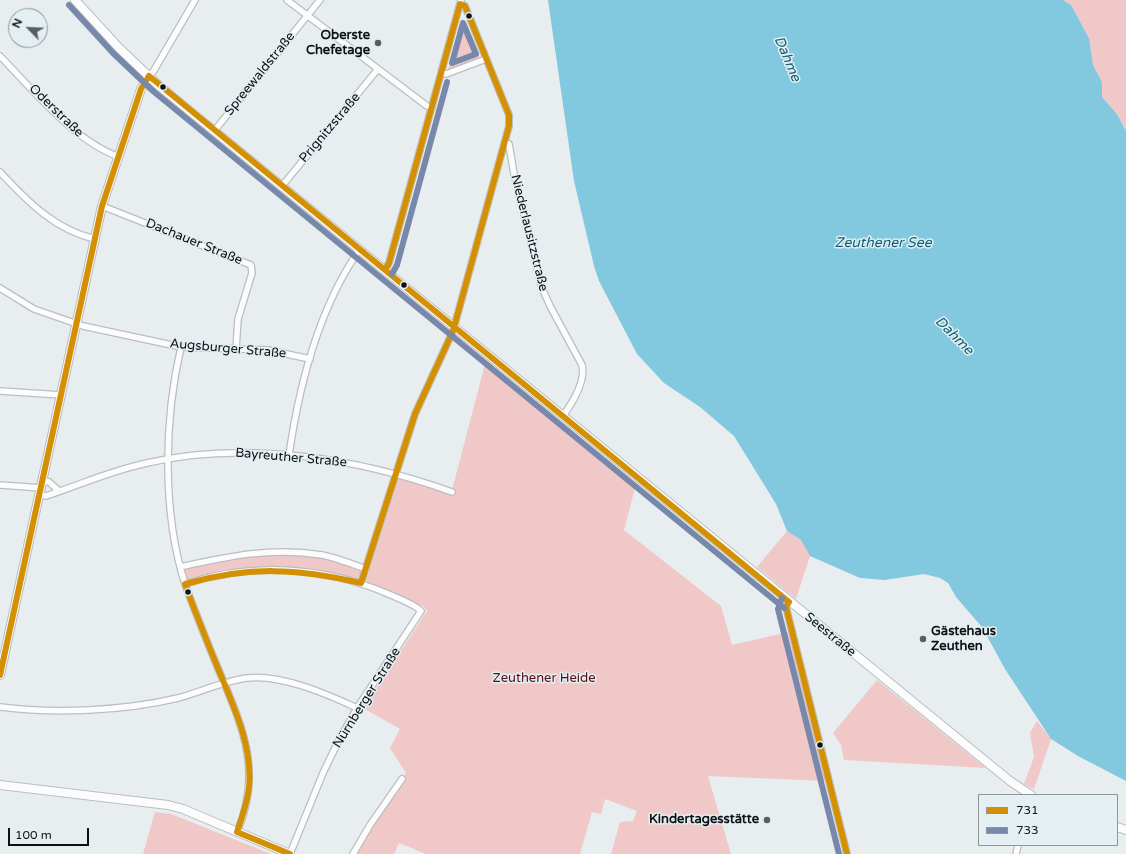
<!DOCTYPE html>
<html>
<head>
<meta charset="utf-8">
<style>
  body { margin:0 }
  #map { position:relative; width:1126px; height:854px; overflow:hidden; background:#e8eef0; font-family:"Varela Round",sans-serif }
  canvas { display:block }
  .legend { position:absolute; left:978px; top:794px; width:140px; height:52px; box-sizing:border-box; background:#e4eff3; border:1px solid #8e9699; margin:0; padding:5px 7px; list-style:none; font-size:12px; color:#0e1113 }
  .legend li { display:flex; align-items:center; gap:8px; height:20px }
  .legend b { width:20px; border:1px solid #8e9699 }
  .north { position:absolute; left:8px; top:8px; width:40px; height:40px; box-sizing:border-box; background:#e4eff3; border:1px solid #8e9699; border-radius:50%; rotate:294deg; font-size:11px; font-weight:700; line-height:16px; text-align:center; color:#0e1113 }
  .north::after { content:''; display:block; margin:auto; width:14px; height:18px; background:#5a5e60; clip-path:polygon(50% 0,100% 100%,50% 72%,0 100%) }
  .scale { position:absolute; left:8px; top:828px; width:81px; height:18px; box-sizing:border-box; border:2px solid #0e1113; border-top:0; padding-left:5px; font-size:12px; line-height:14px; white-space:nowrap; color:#0e1113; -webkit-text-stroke:3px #e4eff3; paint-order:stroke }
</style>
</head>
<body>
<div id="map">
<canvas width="1126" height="854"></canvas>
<ul class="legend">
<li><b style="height:5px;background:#d49003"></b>731</li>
<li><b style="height:5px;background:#78a"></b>733</li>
</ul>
<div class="north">N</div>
<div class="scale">100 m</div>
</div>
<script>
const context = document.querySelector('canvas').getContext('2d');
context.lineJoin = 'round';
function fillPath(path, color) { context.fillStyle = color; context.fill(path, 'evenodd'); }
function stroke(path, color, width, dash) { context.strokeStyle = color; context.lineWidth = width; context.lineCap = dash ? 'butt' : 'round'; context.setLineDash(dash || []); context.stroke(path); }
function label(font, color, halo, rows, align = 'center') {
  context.font = font + ' "Varela Round",sans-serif'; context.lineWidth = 3; context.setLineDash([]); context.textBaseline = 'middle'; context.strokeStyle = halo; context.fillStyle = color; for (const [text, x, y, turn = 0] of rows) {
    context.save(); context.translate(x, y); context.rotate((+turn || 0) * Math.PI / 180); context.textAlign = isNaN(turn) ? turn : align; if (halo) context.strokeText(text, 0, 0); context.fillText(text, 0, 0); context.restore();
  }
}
const green = new Path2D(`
  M1063,0H1126V131L1117,114L1102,97V82L1093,65L1089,38L1071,5Z
  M462,19L480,59L448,70Z
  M486,360L636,484L624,530L721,606L732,645L788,632L826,781L708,776L731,854H611L620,822L633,821L637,811L605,799L601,814L592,812L580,854H426L399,843L394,854H356L406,773L390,748L400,729L363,708L427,611L423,606L366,581L399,477L451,494Z
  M787,531L801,540L810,556L796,599L757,567Z
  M278,554L324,558L362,570V576L359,579L321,571L256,567L187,580L184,569L231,557Z
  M877,680L986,768L844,760L841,745L833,733Z
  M1037,721L1051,739L1034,789L1024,784L1034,757L1030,733Z
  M155,812L171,814L271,854H143Z`);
const water = new Path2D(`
  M548,0H1063L1071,5L1089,38L1093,65L1102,82V97L1117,114L1126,131V781L1078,756L1051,739L1005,669L982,627L956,597L948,583L940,578L924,574L885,580L860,578L810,556L801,540L787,531L776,504L734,436L700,407L664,383L637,354L599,281L594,266L574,181Z`);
const street = new Path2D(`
  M287,0L427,106L432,108
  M0,56C34,91 73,140 119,157
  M442,73L446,74L486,59
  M149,76L153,72L195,0
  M215,130L320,0
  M505,143L509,144L514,174L542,288L550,306L582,365C586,381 573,402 563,416
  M0,172C27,201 55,230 95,239
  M282,186L378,69
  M102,206L251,265L252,273L238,319L236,349
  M385,270L389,263L461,0
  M0,288L34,309L83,326L181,347L268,350L310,359
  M181,347C164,420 162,512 185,584C195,612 206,639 217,666C241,723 264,770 237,832
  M0,391L61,395
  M289,455C299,386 319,307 360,249
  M44,481L49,482L59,491
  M0,485L42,488
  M41,495L46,496C79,485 113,470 147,463C245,440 358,458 452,492
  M180,567C229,556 272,547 322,555C337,558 352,564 366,569
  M361,583L415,414L453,331L509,126V115L465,6L460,4
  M185,584C252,562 322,566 386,593C397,598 413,603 421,611L357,708L337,744L323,773L290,854
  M789,602L786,607L847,854
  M0,707C54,714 124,711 178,698C201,692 223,681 247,678C281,674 327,694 357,708
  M353,854L370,825L402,779
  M1016,854L1018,845`);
const secondary = new Path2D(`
  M75,0L119,48L158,85L1010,781L1031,795
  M0,675L102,206L141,89L149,76
  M0,785L168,805L183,809L290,854
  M1117,827L1126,830`);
const bus1 = new Path2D(`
  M149,76L789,602
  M789,602L786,607L847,854
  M0,675L102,206L141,89L149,76
  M290,854L237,832C242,818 247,803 249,788C253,745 233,705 217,666C206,639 195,612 185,584C249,566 297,568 361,583L415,414L453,331L509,126V115L465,6L460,4L389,263L385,270`);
const bus2 = new Path2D(`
  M69,5L113,53L153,91L784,608
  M463,23L476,54L452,63Z
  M392,274L397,265L447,82
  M782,598L778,609L839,854`);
const markers = [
  [469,16,3.5,"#0e1113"],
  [378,43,4,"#5a5e60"],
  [163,87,3.5,"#0e1113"],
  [404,285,3.5,"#0e1113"],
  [188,592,3.5,"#0e1113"],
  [923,639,4,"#5a5e60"],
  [820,745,3.5,"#0e1113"],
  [767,820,4,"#5a5e60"]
];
const poiNames = [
  ["Oberste",370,36],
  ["Chefetage",370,51],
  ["Gästehaus",931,632,"left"],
  ["Zeuthen",931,647,"left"],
  ["Kindertagesstätte",759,820]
];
const streetNames = [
  ["Spreewaldstraße",260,74,-51],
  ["Oderstraße",56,111,44],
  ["Prignitzstraße",330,128,-50],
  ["Niederlausitzstraße",529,233,76],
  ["Dachauer Straße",194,242,22],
  ["Augsburger Straße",228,349,5],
  ["Bayreuther Straße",291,458,5],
  ["Seestraße",830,635,39],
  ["Nürnberger Straße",367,698,-58]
];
const parkNames = [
  ["Zeuthener Heide",544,679]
];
const waterNames = [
  ["Dahme",787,59,67],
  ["Zeuthener See",883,243],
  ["Dahme",954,336,45]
];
fillPath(green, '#efc8c7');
fillPath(water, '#82c8de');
stroke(street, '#babec0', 8);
stroke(secondary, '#babec0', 10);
stroke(street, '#fcfcfd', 5.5);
stroke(secondary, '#fcfcfd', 8);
stroke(bus1, '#d49003', 6);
stroke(bus2, '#78a', 6);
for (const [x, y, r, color] of markers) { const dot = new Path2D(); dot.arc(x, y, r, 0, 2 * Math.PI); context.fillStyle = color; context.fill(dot); stroke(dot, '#e4eff3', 1.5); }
label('bold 13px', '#0e1113', '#e4eff3', poiNames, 'right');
label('13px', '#0e1113', '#e4eff3', streetNames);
label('13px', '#570e13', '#e4eff3', parkNames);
label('italic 14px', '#126076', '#e4eff3', waterNames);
</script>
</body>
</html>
